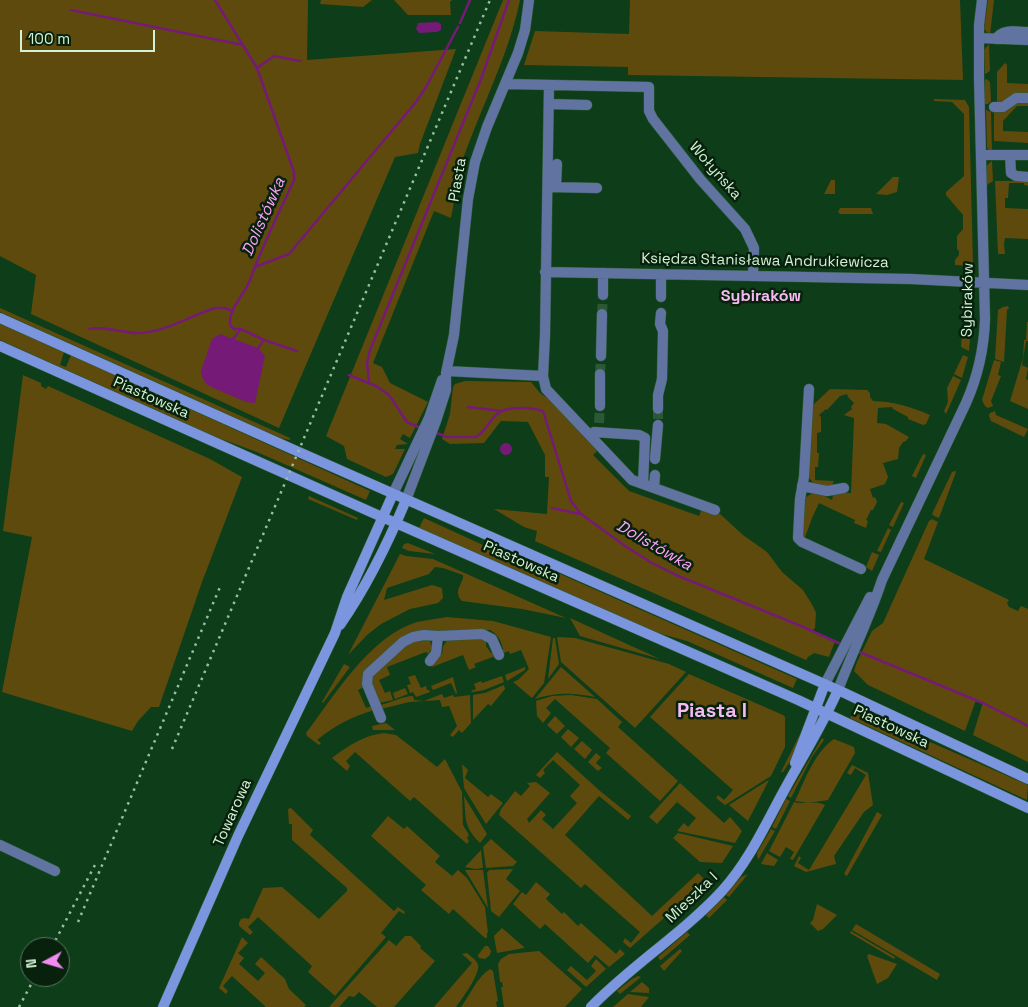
<!DOCTYPE html>
<html>
<head>
<meta charset="utf-8">
<style>
  body { margin:0 }
  #map { position:relative; width:1028px; height:1007px; overflow:hidden; background:#0d3e19; font-family:"Space Grotesk",sans-serif }
  canvas { display:block }
  .north { position:absolute; left:20px; top:937px; width:50px; height:50px; box-sizing:border-box; background:#07210c; border:1px solid #58755c; border-radius:50%; rotate:264deg; font-size:14px; font-weight:700; line-height:20px; text-align:center; color:#d2f2d5 }
  .north::after { content:''; display:block; margin:auto; width:18px; height:22px; background:#f38af1; clip-path:polygon(50% 0,100% 100%,50% 72%,0 100%) }
  .scale { position:absolute; left:20px; top:30px; width:135px; height:22px; box-sizing:border-box; border:2px solid #d2f2d5; border-top:0; padding-left:6px; font-size:15px; line-height:18px; white-space:nowrap; color:#d2f2d5; -webkit-text-stroke:4px #07210c; paint-order:stroke }
</style>
</head>
<body>
<div id="map">
<canvas width="1028" height="1007"></canvas>
<div class="north">N</div>
<div class="scale">100 m</div>
</div>
<script>
const context = document.querySelector('canvas').getContext('2d');
context.lineJoin = 'round';
function fillPath(path, color) { context.fillStyle = color; context.fill(path, 'evenodd'); }
function stroke(path, color, width, dash) { context.strokeStyle = color; context.lineWidth = width; context.lineCap = dash ? 'butt' : 'round'; context.setLineDash(dash || []); context.stroke(path); }
function label(font, color, halo, rows, align = 'center') {
  context.font = font + ' "Space Grotesk",sans-serif'; context.lineWidth = 5; context.setLineDash([]); context.textBaseline = 'middle'; context.strokeStyle = halo; context.fillStyle = color; for (const [text, x, y, turn = 0] of rows) {
    context.save(); context.translate(x, y); context.rotate((+turn || 0) * Math.PI / 180); context.textAlign = isNaN(turn) ? turn : align; if (halo) context.strokeText(text, 0, 0); context.fillText(text, 0, 0); context.restore();
  }
}
const green = new Path2D(`
  M0,0H308L307,60L456,49L420,144L418,153L395,157L279,428L31,314L36,275L0,256Z
  M321,0H372L363,7L320,4Z
  M394,0H452L450,2L451,15H408Z
  M503,0H520C508,58 480,109 461,165C456,182 455,200 451,218L434,211L373,363L382,367L390,383L428,402L410,438L403,434L400,439L408,444L397,445L395,449H405L393,474L386,477L347,459L344,446L326,436Z
  M630,0H960L963,80L628,75V67L524,65L535,31L629,34Z
  M988,0H994L990,35L984,29Z
  M989,44L990,71L985,74L984,50Z
  M1005,63L1007,65V83L1028,84V95L1002,105L997,104V72Z
  M987,79L990,82L991,101L988,104H985V80Z
  M1028,98V106H1017L1003,121V131L1028,132V143L994,141V110Z
  M934,99L965,100L969,107L973,264L970,266L955,265V260L959,255V251L957,249V236L963,229V215L946,195V192L964,176V114L952,102L934,101Z
  M986,110L991,112L992,152L989,151L987,147Z
  M992,161L993,181L987,185V165Z
  M893,177H899L897,192L887,195L876,194Z
  M831,180H835V194H824Z
  M995,181H1028V186L1024,185V183H1009L1008,198H1005V208L1028,209V239L1005,238L1004,244L1005,254H998Z
  M840,208H871L873,214H840L838,212Z
  M966,297L971,301V326H962V302Z
  M1008,306L1009,308L1007,310L1004,362L995,359L998,310L1003,307Z
  M0,308L290,438V440L280,438L0,312Z
  M1027,322H1028V341H1026L1022,365L1028,368L1026,379L1028,380V409L1010,401L1023,358L1024,340H1026Z
  M0,324L64,352L60,365L66,367L71,355L370,491L366,500L257,452L213,436L0,340Z
  M962,329H971L969,351L961,347Z
  M963,355L968,357L962,378L954,374Z
  M994,360L1001,362L998,375L1001,376L991,401L993,406L988,408L985,406L982,400Z
  M23,375L41,383V386L46,389L48,386L210,459L242,477L202,582L159,707H151L138,721L132,731L2,692L32,537L3,531Z
  M953,376L961,380L946,414L944,411L948,402L947,388Z
  M465,381L531,382L540,393L550,400L597,451L593,455L629,491L699,516L702,509L720,514L743,535L767,552L782,572L803,590L813,606L816,613L815,628L812,631L835,641L829,657L814,653L808,657L806,660L535,541L537,531L524,527L494,509L547,514L549,477H545V455L528,422L501,421L484,443L450,444L442,439L450,414L453,387L455,384Z
  M830,389L867,390L870,393V397L873,401C895,402 909,406 930,415L926,424L923,425L908,419V417L893,409L892,407L878,408L877,423L886,424L909,437L906,441L903,442L899,448L898,459L883,463L888,477L885,484L870,489L873,498L875,497L877,502L873,510H871L866,520L868,521L866,528L854,523L855,520L819,503L812,518L804,540L800,534L802,500C815,490 818,493 832,500L833,497L829,493H851L854,418L844,415L852,409L851,407L854,403L848,397L847,394L840,396L827,410L826,409L819,415L821,417V432L817,433V453H819L818,467H815V480L834,481L831,487L815,485L809,478L812,406Z
  M995,411L996,415L1028,429L1024,437L991,421L989,416L990,413Z
  M923,454L926,455L916,478L912,476Z
  M955,471L956,472L939,518L934,516L932,514L952,472Z
  M309,496L358,518L357,520L308,499Z
  M901,502L904,503L893,527L889,525Z
  M424,518L520,562L560,574L797,679L793,688L687,641L658,633L419,528Z
  M932,519L938,522L924,559L1009,600L1007,603L1009,607L1018,611L1021,606L1028,609V762L973,735L983,702L976,700L965,731L868,685L854,671L857,662L872,631L883,623L929,521Z
  M888,528L891,530L881,552L877,551Z
  M408,543L435,554L409,551L402,548L404,544Z
  M872,552L879,555L872,571L866,567Z
  M400,554L406,556L433,559L566,618L522,609L462,601C454,593 460,587 463,578V575L443,568L435,567L429,574L387,588L384,600L432,585L442,588L443,598L438,603L410,609L381,624L367,635L348,655Z
  M447,617L493,621L551,637L544,683L532,698L513,682L518,680L529,669L521,650L510,654L509,651L474,664L476,667L469,670L463,655L432,667L431,664L434,658L442,654L443,647L447,640L482,637L486,640V646L491,653L503,649C501,641 498,634 490,630L448,631L403,638L364,687L358,690L366,708L372,706L374,710C352,717 335,725 317,740L321,743L319,745L307,736L306,733C335,695 369,637 417,622C426,620 437,619 447,617Z
  M570,618L660,659L580,636Z
  M557,637L575,638L669,664L686,672L635,728L561,662Z
  M553,638H555L559,664L548,679Z
  M421,639L430,641L432,648L428,654L426,652L387,667L390,675L379,680L385,693L390,691L393,700L379,703L370,678L406,645Z
  M344,664L350,667L323,703L322,702Z
  M525,667V670L507,681L505,675Z
  M561,667L595,697C571,693 558,692 535,699Z
  M689,674L783,715L785,717V747L771,776L725,805L716,798L718,795L724,800L733,790L650,717Z
  M415,675L421,688L426,686L427,690H429L430,692L416,697L413,692L410,693L407,685L411,684L408,677Z
  M502,676L504,682L484,690L472,692L471,691L476,689L474,684L481,681L482,683Z
  M453,677L457,693L456,694L451,683L433,690L431,686Z
  M504,685L505,689L491,706L488,704L473,720V695L485,693Z
  M405,688L408,694L395,699L393,693Z
  M442,694L444,698L453,695L454,697L470,695L471,723L462,733L459,730L453,737L450,735L457,726L449,706L442,707L440,700L409,702L381,709L380,705C391,703 403,696 413,696L414,700L424,701Z
  M571,695L597,699L622,722L618,727L678,781L660,801L606,753L610,748L555,699L546,708L551,713L543,723L537,716L536,701L552,696Z
  M855,709L1028,785L1027,800L850,718Z
  M555,716L565,726L557,734L547,725Z
  M386,723L395,730H373L372,726Z
  M568,729L579,738L571,747L561,737Z
  M802,730L795,754L783,772H781Z
  M384,733L396,735L437,767L445,759L462,792L463,825L469,835L467,838L469,841L467,844L414,797L410,801L355,752L346,761L350,766L347,771L332,758C348,746 364,735 384,733Z
  M822,738L824,740L812,757L791,798L788,796Z
  M834,739L854,747L855,753L828,800L808,803L795,801C805,780 814,753 834,739Z
  M582,741L592,750L585,759L574,749Z
  M557,752L600,791L631,816L628,820L599,796L565,835L652,916L698,873L706,881L630,948L623,942L625,938L631,943L640,932L585,884L581,888L499,815L501,809L515,791L521,796L530,786L527,783L536,782L550,793L527,819L529,823L541,810L546,815L542,819L553,829L577,803L570,796L580,785L553,760L543,770L545,773L540,778L536,775Z
  M596,753L601,757L596,763L602,768L598,771L588,762Z
  M462,764L468,770L465,778L488,797L491,794L503,803L486,824L464,788Z
  M852,765L868,773L873,805L864,812L834,856L836,864L806,872L794,866L799,856L801,858L798,863L809,870L866,775L855,768L851,775L847,773Z
  M769,780L748,821L729,805L767,781Z
  M680,783L724,823L730,817L742,831L735,843L677,831L684,823L688,827L696,818L677,802L657,824L649,817Z
  M464,796L487,834L480,843C463,826 466,818 464,796Z
  M786,799L790,801L776,829L772,827Z
  M794,802C804,805 817,800 825,805L793,860L790,859L794,852L786,847L780,857L769,851Z
  M291,808L313,830L310,835L394,911L398,907L405,912L404,914L399,911L381,933L386,937L335,996L308,972L312,966L258,917L248,927L253,932L250,935L239,926V923L241,919L245,918L249,919L263,888L282,887L319,919L347,891V888L292,840V824H289L288,809Z
  M877,812L882,815L847,876L844,874Z
  M388,816L404,829L407,826L440,856L435,862L452,876L458,870L467,878L485,907L488,933H487V938H485L453,909L449,914L421,890L426,885L371,836Z
  M771,829L775,831L758,860L757,853Z
  M678,833L733,846L722,863L700,862L673,838Z
  M491,839L517,862L513,866L486,868L483,847Z
  M481,850L483,868L475,869L465,867Z
  M767,853L778,860L774,866L761,864Z
  M513,869L506,879L520,891L499,917L491,911L487,873L489,870Z
  M465,870H483L488,908Z
  M748,874L729,897L726,895L741,877Z
  M536,882L550,894L546,899L562,914L564,912L578,926L581,923L616,954L620,949L625,954L609,967L595,955L588,963L545,924L540,929L513,904L522,892L526,895Z
  M724,897L727,900L709,918L706,915Z
  M817,904L837,915L823,929L818,931L810,923L813,920Z
  M856,924L940,974L937,980L852,930Z
  M502,928L524,947V948L497,953L494,936Z
  M851,931L895,957L894,959L850,933Z
  M687,932L690,935L661,960H660L658,957Z
  M405,936H411L421,946L420,948L435,961L394,1007H377L359,992L354,997L349,996L339,1007H329L389,940L396,946Z
  M242,937L248,943L238,953L244,958L239,964L258,981L265,973L255,964L261,957L285,979L289,989L306,1005L304,1007H266L232,976L223,986L228,991L226,994L219,988Z
  M485,946H488L491,951L490,955L485,959L479,958L478,955Z
  M680,949L682,951L664,971L660,966Z
  M539,951L582,989L565,1007H504L501,987H503L502,982H500L498,964L501,959L509,954Z
  M467,953C470,956 477,960 478,965C480,975 461,1000 456,1007H434L472,963L462,954Z
  M869,954L897,964L888,978L877,984L867,956Z
  M596,959L606,969L586,987L567,970L571,966L587,980L596,971L591,966Z
  M490,969L493,971L498,1001L496,1002L497,1007H461C471,994 476,978 490,969Z
  M638,976L641,977L620,994L617,991L632,979Z
  M642,982L649,988V993L630,992Z
  M628,994L649,997L641,1007H613Z`);
const water = new Path2D(`
  M437,22L441,24V30L437,32L419,33L416,29L418,23Z
  M220,334L258,348L265,356L255,403L246,402L211,387L206,384L202,377L201,371L212,339Z
  M500 449a6 6 0 1 1 12 0a6 6 0 1 1-12 0Z`);
const stream = new Path2D(`
  M215,0L257,68L294,172V180C279,213 262,246 250,280C245,294 228,309 230,325L234,329H241L264,340L297,351
  M71,10L243,45
  M460,23L470,0
  M257,68L274,56L300,61
  M255,267L289,254L416,102L426,87L458,27
  M89,329C102,325 125,334 140,333C167,331 190,316 215,308H224L233,311
  M233,339L240,330
  M258,348L264,340
  M349,375L376,386L389,395L407,422L421,428
  M369,383L367,363L370,350L481,79L509,0
  M468,407L501,411
  M434,432L447,437H476C485,432 489,421 497,414C506,406 532,407 543,411L571,501L581,514L625,546L652,563L676,575L801,626L843,645
  M552,508L580,514
  M857,651L983,703L1028,726`);
const streetTunnel = new Path2D(`
  M602,314L603,295
  M600,374L601,356
  M658,409V425
  M599,423L600,406`);
const street = new Path2D(`
  M979,38L1028,40
  M996,39C1003,28 1016,32 1028,32
  M506,84L649,87V111L653,119L700,179L745,229L754,248L753,276
  M549,85L545,335L543,376L546,389L632,480L715,510
  M549,104L587,105
  M994,107H1003L1016,98H1028
  M982,155H1028
  M1010,155L1011,173L1016,176L1028,177
  M548,187L597,188
  M556,187L557,164
  M545,272L911,279L1028,285
  M603,273V295
  M661,297V274
  M601,356L602,314
  M447,371L543,376
  M809,389L804,477L800,499L798,538L802,542L861,569
  M600,406V374
  M658,409V395L662,379L663,331L660,324L661,313
  M594,432L639,435L645,438L643,484
  M655,459L658,425
  M802,486L827,491L844,488
  M654,488L655,475
  M393,494L429,418L442,380
  M406,500L436,421L446,390V373L454,335L468,199L475,162L487,127L518,53L525,30L529,0
  M430,661L436,653L438,636
  M825,684L870,597
  M838,690C852,653 870,617 882,580L966,403C978,376 984,349 985,319L979,78V25L982,0
  M381,718L367,684L368,674L403,642L413,637L424,635L438,636L482,634L492,639L499,655
  M0,845L55,871`);
const secondary = new Path2D(`
  M0,318L292,449L838,690L1028,779
  M0,346L382,517L798,700L1028,808
  M340,625C367,586 388,543 406,500
  M795,763L825,684
  M163,1007L238,836L335,633L347,597L393,494
  M591,1007C632,965 682,934 722,891C750,860 766,823 786,787C804,754 823,724 838,690`);
const rail = new Path2D(`
  M172,749L490,0
  M78,922L220,587
  M52,947L96,863
  M19,1007L35,977`);
const streetNames = [
  ["Wołyńska",715,171,49],
  ["Piasta",458,180,-80],
  ["Księdza Stanisława Andrukiewicza",765,261,1],
  ["Sybiraków",968,300,-89],
  ["Piastowska",151,398,24],
  ["Piastowska",521,562,24],
  ["Piastowska",891,727,25],
  ["Towarowa",233,813,-66],
  ["Mieszka I",692,898,-44]
];
const waterNames = [
  ["Dolistówka",264,217,-66],
  ["Dolistówka",654,546,30]
];
const neighbourhoodNames = [
  ["Sybiraków",761,297]
];
const districtNames = [
  ["Piasta I",712,712]
];
fillPath(green, '#5f4a0d');
fillPath(water, '#761a77');
stroke(stream, '#761a77', 2.5);
stroke(streetTunnel, '#2b5935', 10, [10, 5]);
stroke(street, '#2d5b37', 11);
stroke(secondary, '#2d5b37', 11);
stroke(street, '#6173a1', 10);
stroke(secondary, '#7b96df', 10);
stroke(rail, '#99be9f', 2.5, [2.5, 5]);
label('15px', '#d2f2d5', '#07210c', streetNames);
label('italic 16px', '#fea2fc', '#07210c', waterNames);
label('bold 16px', '#f5baf3', '#07210c', neighbourhoodNames);
label('bold 20px', '#f5baf3', '#07210c', districtNames);
</script>
</body>
</html>
